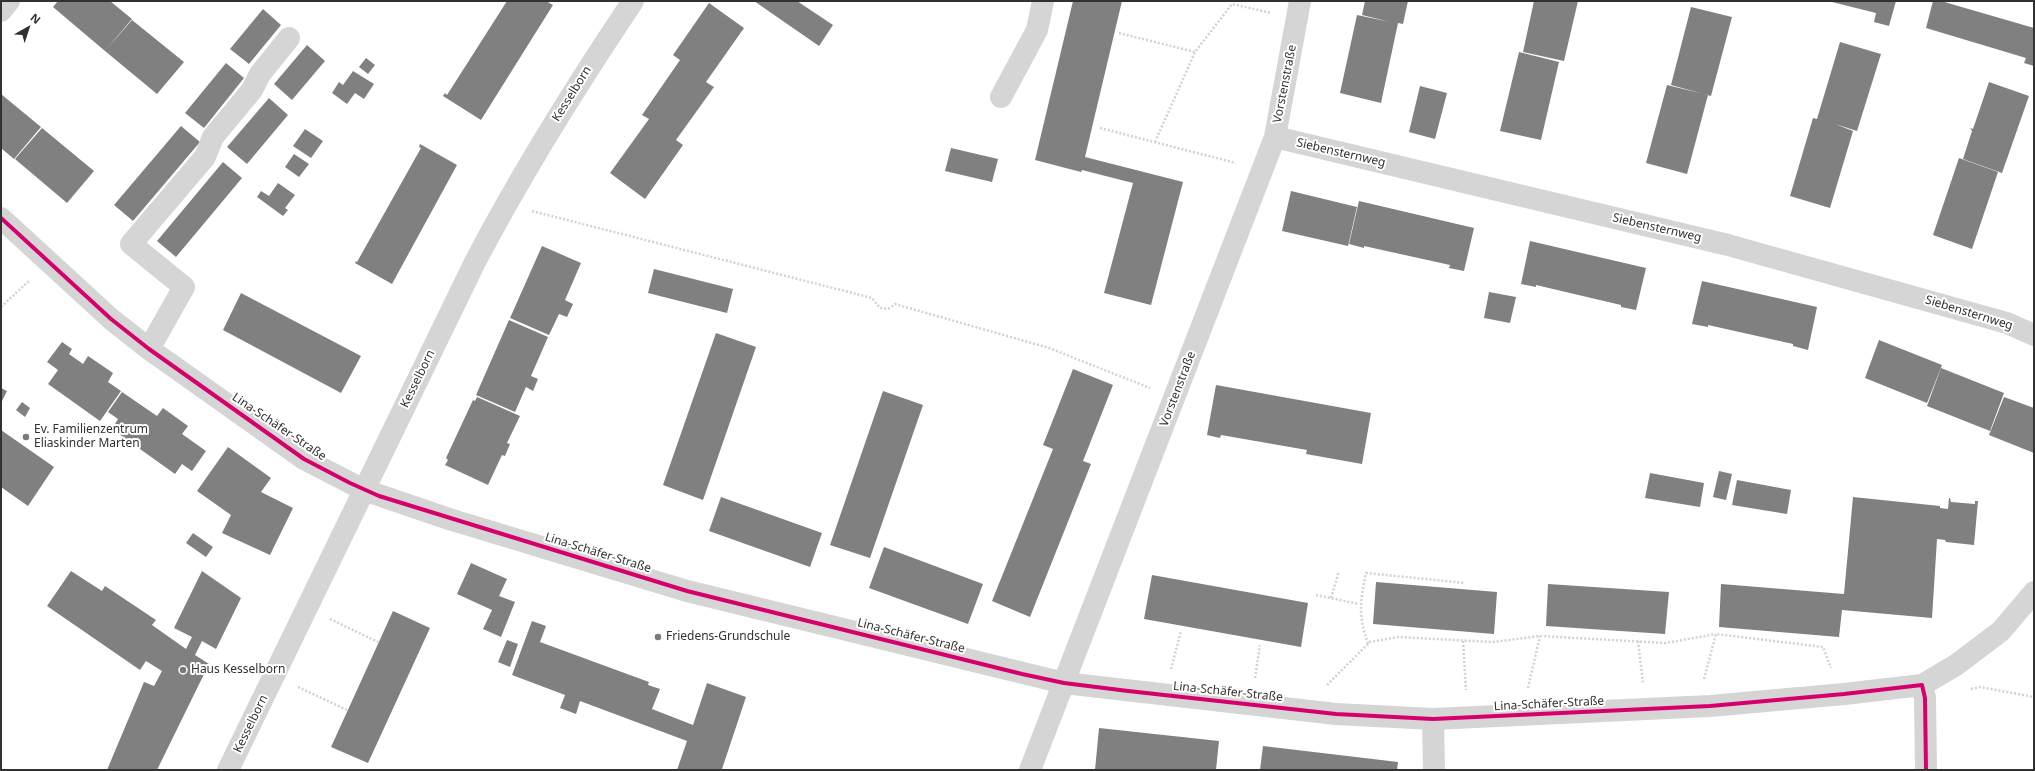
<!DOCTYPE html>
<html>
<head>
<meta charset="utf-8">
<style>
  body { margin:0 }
  #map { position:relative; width:2035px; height:771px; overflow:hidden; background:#fff; font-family:"Noto Sans",sans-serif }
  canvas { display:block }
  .frame { position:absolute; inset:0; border:2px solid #313131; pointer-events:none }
  .north { position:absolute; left:8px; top:8px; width:40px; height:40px; -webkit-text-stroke:3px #fff; paint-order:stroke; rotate:39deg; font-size:11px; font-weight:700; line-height:16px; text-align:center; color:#313131 }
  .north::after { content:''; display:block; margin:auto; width:14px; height:18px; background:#313131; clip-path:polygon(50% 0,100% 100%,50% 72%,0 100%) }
</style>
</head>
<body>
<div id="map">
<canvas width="2035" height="771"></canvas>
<div class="frame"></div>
<div class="north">N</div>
</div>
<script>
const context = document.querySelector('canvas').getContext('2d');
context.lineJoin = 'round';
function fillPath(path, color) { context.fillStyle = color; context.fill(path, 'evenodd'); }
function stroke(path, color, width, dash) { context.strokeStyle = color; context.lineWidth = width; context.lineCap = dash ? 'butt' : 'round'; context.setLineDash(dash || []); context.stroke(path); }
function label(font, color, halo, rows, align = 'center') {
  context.font = font + ' "Noto Sans",sans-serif'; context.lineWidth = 4; context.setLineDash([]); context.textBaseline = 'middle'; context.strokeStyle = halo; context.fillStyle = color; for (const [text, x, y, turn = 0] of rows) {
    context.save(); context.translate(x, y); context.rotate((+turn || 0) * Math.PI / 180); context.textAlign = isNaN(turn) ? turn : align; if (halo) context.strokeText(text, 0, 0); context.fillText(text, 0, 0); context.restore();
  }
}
const building = new Path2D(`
  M58,1H110L132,19L105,51L53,7Z
  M507,1H546L553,5L481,120L443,96L445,93L447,95Z
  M754,1H797L833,25L819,46Z
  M1073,1H1122L1085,157L1183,182L1151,305L1104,293L1133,183L1082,170L1081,172L1035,160Z
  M1365,1H1408L1403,24L1398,23L1381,103L1340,93L1357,15L1390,22L1362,15Z
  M1534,1H1578L1564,61L1523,52Z
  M1896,1L1889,26L1874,22L1876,13L1832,2Z
  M1933,1H1941L2034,28V66L2024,63L2026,58L1926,28Z
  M709,3L744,28L706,82L714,87L676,140L683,145L645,199L610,173L649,119L642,115L680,60L673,55Z
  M1691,7L1732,17L1711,96L1671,85Z
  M263,9L281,25L249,64L230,49Z
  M132,20L184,62L157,94L105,51Z
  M1840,42L1881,54L1857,131L1835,124L1853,131L1830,208L1790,196L1813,118L1817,119Z
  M307,45L325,61L292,100L274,84Z
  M1519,52L1559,62L1541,140L1500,131Z
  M366,58L375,65L368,74L359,67Z
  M226,63L244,78L204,128L185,113Z
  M353,71L374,84L364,99L355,93L347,104L332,93L339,82L343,85Z
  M1989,82L2029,96L2002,173L1963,159L1972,131L1970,128L1973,129Z
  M1667,85L1708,95L1687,174L1646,163Z
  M1420,86L1447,93L1435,139L1409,132Z
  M1,94L41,127L14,159L1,148Z
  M269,98L288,115L247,164L227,147Z
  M181,126L200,142L133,221L114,205Z
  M42,128L94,171L67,203L15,159Z
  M305,129L323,141L311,158L293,146Z
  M420,144L457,165L392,284L355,263L356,261L357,262L421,148L419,147Z
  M951,148L998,159L992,182L945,171Z
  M294,154L309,164L299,177L285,167Z
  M1959,158L1998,172L1972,249L1933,235Z
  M223,162L242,178L176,257L157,241Z
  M278,183L295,195L285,208L288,210L283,216L257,197L261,191L269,196Z
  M1291,191L1357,207L1348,246L1282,231Z
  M1359,201L1474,228L1464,271L1449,268L1450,265L1364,246V248L1349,244Z
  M1530,241L1646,268L1636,310L1621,307V305L1536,285V287L1521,284Z
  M542,246L581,263L565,300L573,304L567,317L559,314L549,335L510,318Z
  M654,269L733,289L727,313L648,293Z
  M1702,281L1817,307L1808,350L1793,346V344L1708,325V327L1692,324Z
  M1489,292L1516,297L1510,323L1484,318Z
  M241,293L361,356L341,393L223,330Z
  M509,320L548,337L531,376L538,379L533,391L526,387L515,412L476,395Z
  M716,333L756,347L703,500L663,485Z
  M1879,340L1942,365L1927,403L1865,378Z
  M62,342L72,349L69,354L83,364L88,356L113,373L108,382L121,391L100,421L48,384L58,370L47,362Z
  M1941,368L2004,393L1990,431L1927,406Z
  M1073,369L1113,385L1083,461L1091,464L1030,617L992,601L1053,449L1043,445Z
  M1216,385L1371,413L1362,464L1306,454L1307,450L1221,435L1220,438L1207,435Z
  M1,388L7,391L1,403Z
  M883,391L923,405L870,558L830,545Z
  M122,392L157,416L163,408L188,426L182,434L206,451L192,471L182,464L175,474L112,429L118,419L108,412Z
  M477,397L520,416L507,443L510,444L505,456L502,455L488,485L445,465L448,460L446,458L473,400L475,401Z
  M2004,397L2034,408V453L1989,435Z
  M22,402L30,408L25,417L16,410Z
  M1,430L54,467L28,506L1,487Z
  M228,447L271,478L261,492L293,508L270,555L222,533L231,515L197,491Z
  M1719,471L1732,474L1726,500L1713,497Z
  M1650,473L1704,483L1700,507L1645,498Z
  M1737,480L1791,490L1787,514L1732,505Z
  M721,497L822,533L810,567L709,531Z
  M1853,497L1940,506V508L1948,509L1949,498H1950L1951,502L1975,504V501H1978L1974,545L1946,542L1945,540L1937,539L1932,618L1842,610L1839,637L1719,627L1721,584L1844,594Z
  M193,533L213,547L206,557L186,543Z
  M884,547L983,584L968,624L869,588Z
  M471,563L507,579L499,596L515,602L501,637L483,629L492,610L457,594Z
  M71,571L102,591L105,586L156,620L152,625L186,649L192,637L174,628L202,571L241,598L216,649L202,641L195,655L209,664L157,770H107L144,682L154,686L162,671L146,661L140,670L47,606Z
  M1152,575L1308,603L1301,647L1144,619Z
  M1376,582L1497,592L1494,634L1373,624Z
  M1548,584L1669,592L1665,634L1546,626Z
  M393,611L430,628L368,763L331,747Z
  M532,621L546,626L540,642L649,682L648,685L660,689L652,709L693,725L707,683L746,697L722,769L726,770H677L687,741L580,701L576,714L560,708L565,695L512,675Z
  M507,640L518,644L510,667L498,662Z
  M1099,728L1219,741L1216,770H1095Z
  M1263,746L1398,762L1397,770H1260Z`);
const path = new Path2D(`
  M1119,33L1195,52
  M1100,128L1236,163
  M1155,142L1195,52L1232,4L1271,13
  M532,211L872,298L880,308L888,309L895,304L1049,348L1150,388
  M1,307L30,280
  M1316,595L1359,604
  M1331,598L1339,571
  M330,619L378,642
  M1463,641L1466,690
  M1638,641L1643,683
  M1368,644C1358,614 1360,603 1366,573L1465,583
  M1171,669L1181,631
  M1255,678L1260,645
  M1704,679L1716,634L1823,647L1831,668
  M1327,685L1370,642L1398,637L1492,642L1540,636L1666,643L1716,634
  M298,687L347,710
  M1528,688L1540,636
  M1971,689L1980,687L2034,697`);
const minor = new Path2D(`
  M1,11L9,1
  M1001,97L1037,30L1043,1
  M1275,137L1728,245L2007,323L2034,335
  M1,218L111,319L149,349L304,459L364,490L449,519L687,591L1064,683L1336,714L1433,719L1710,706L1844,694L1922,685L1956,665L2001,631L2034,592
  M149,349L184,287L131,244L205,157L213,137L252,90L260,74L289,38
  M1922,685L1925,698L1926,770
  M1433,719L1434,770
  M228,770L475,262C522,172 576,86 633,1
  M1030,770L1275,137L1300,1`);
const cycleway = new Path2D(`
  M1,218L111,319L149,349L304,459L350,483L379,496L687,591L1022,674L1064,683L1128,691L1336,714L1433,719L1710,706L1844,694L1922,685L1925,698L1926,770`);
const markers = [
  [26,437,4,"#797979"],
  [658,637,4,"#797979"],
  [183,670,4,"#797979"]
];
const streetNames = [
  ["Vorstenstraße",1285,84,-79],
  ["Kesselborn",572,94,-58],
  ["Siebensternweg",1341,153,13],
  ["Siebensternweg",1657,228,13],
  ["Siebensternweg",1969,313,17],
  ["Kesselborn",418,379,-64],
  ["Vorstenstraße",1178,389,-69],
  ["Lina-Schäfer-Straße",279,427,34],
  ["Lina-Schäfer-Straße",598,553,17],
  ["Lina-Schäfer-Straße",911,636,14],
  ["Lina-Schäfer-Straße",1228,692,6],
  ["Lina-Schäfer-Straße",1549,704,-3],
  ["Kesselborn",251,724,-64]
];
const poiNames = [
  ["Ev. Familienzentrum",34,430],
  ["Eliaskinder Marten",34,444],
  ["Friedens-Grundschule",666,637],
  ["Haus Kesselborn",191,670]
];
fillPath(building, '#808080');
stroke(path, '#d2d2d2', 2.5, [2, 2]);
stroke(minor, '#d5d5d5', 22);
stroke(cycleway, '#d6006c', 4);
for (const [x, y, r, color] of markers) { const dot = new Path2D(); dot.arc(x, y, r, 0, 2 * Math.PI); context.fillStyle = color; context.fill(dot); stroke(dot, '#fff', 1.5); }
label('12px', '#313131', '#fff', streetNames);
label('12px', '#313131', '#fff', poiNames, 'left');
</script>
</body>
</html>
